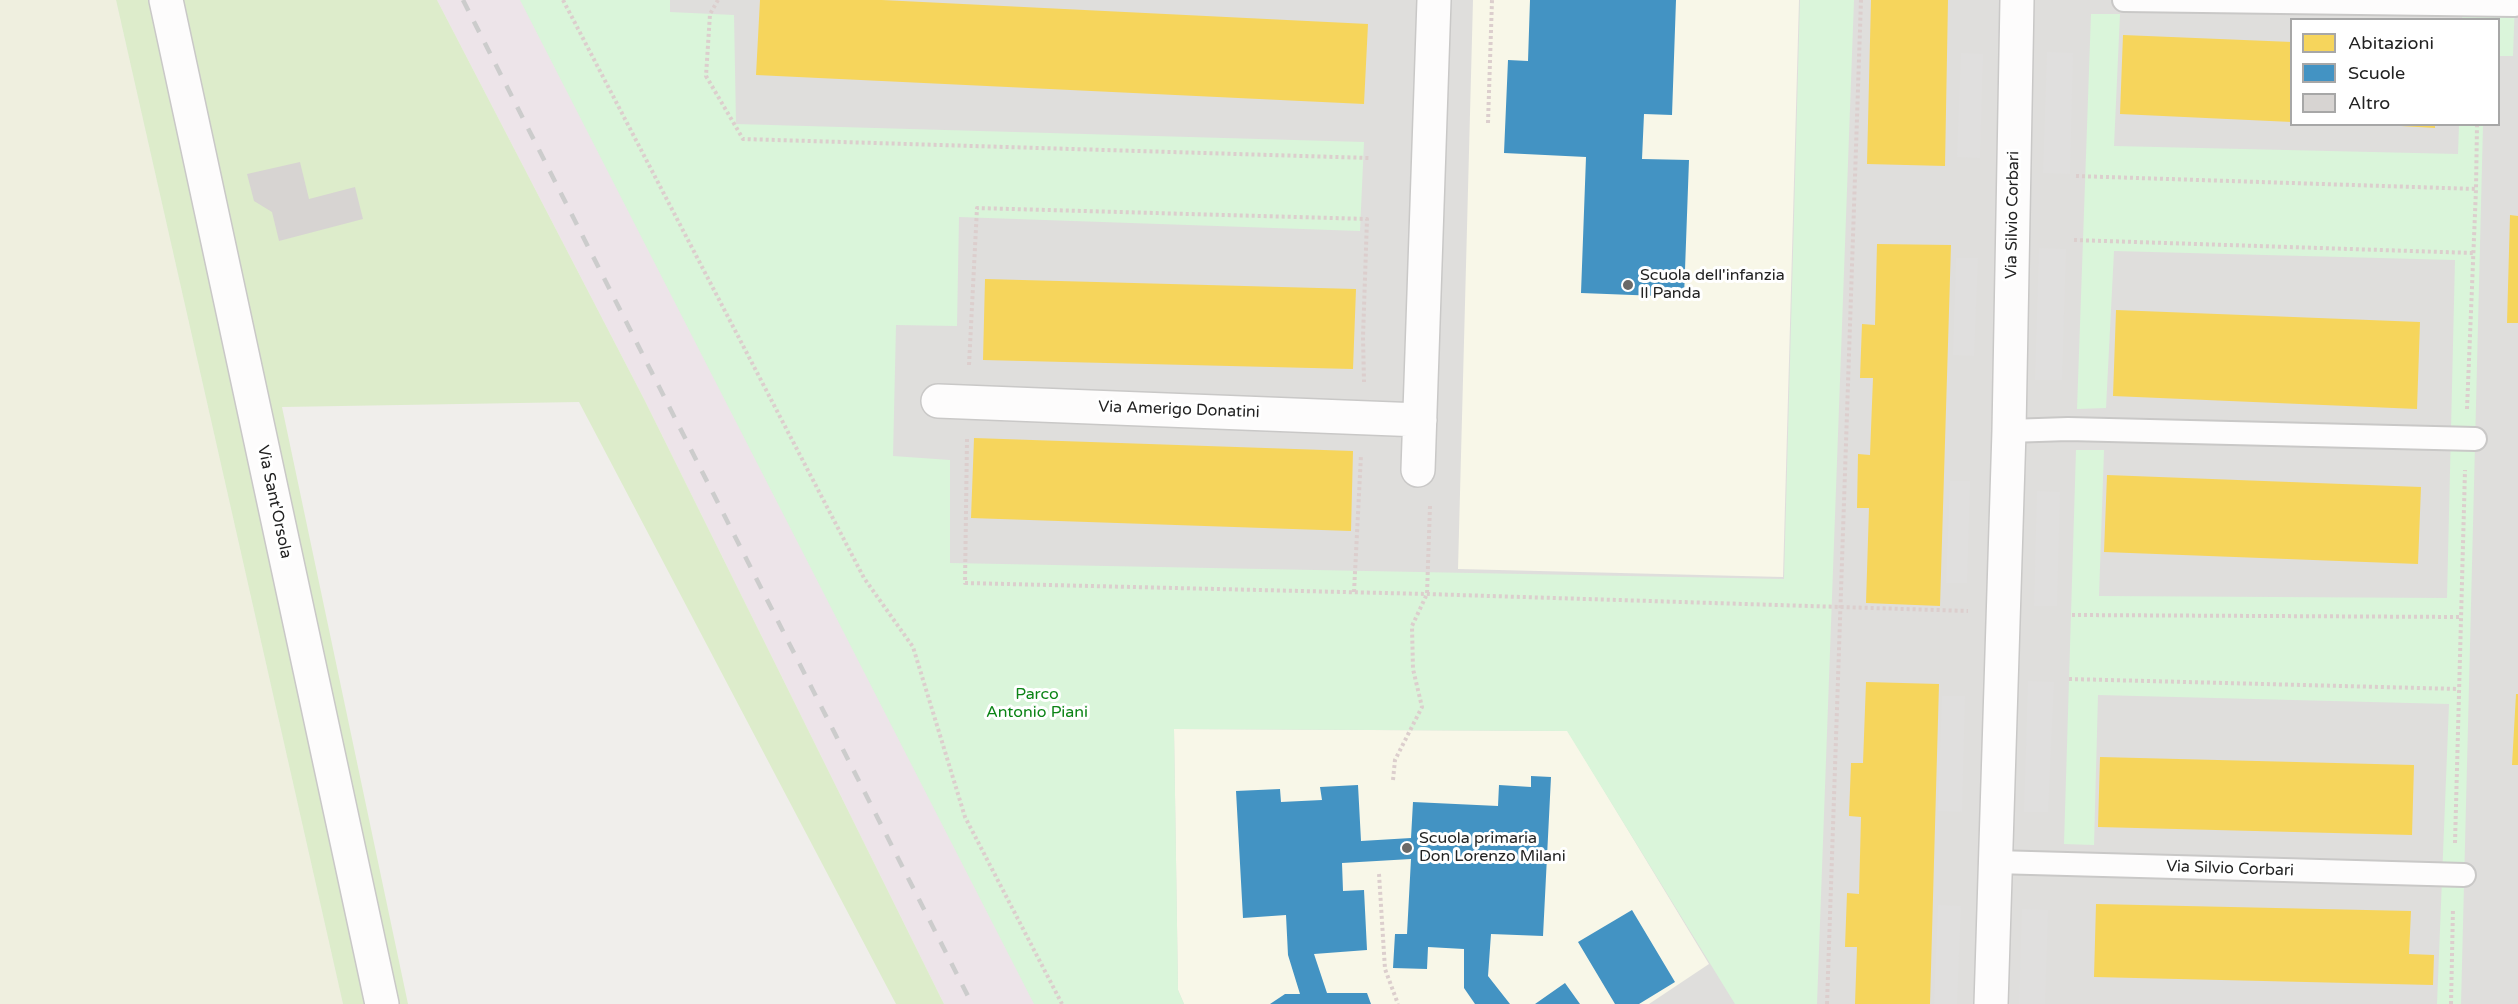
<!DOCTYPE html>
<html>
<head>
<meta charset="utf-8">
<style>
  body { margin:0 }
  #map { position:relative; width:2518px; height:1004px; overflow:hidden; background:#f0eeeb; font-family:"Varela Round",sans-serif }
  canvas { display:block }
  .legend { position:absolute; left:2290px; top:18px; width:210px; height:108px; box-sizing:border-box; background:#fff; border:2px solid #a7a7a7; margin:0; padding:8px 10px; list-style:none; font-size:18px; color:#222 }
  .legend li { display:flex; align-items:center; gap:12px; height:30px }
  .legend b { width:30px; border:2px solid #a7a7a7 }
</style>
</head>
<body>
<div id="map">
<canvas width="2518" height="1004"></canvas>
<ul class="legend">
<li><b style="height:16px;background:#f6d55c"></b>Abitazioni</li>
<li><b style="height:16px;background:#4393c3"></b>Scuole</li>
<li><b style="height:16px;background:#d7d4d2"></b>Altro</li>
</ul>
</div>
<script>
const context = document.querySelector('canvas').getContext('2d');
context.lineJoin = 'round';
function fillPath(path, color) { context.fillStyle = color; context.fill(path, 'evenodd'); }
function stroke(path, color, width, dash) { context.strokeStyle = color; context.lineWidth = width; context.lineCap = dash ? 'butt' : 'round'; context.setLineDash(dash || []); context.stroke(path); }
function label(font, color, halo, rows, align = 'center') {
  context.font = font + ' "Varela Round",sans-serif'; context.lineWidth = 6; context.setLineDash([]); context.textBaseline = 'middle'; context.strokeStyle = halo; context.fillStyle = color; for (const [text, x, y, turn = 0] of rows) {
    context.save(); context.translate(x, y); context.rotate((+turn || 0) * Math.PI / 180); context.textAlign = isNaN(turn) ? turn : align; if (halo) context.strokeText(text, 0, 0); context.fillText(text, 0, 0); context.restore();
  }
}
const residential = new Path2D(`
  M526,0H2518V1004H1036ZM2292,20H2498V124H2292Z`);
const industrial = new Path2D(`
  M437,0H526L1036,1004H944L644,399Z`);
const education = new Path2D(`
  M1473,0H1799L1783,577L1458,569Z
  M1174,729L1568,731L1709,964L1649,1004H1184L1178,990Z`);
const farmland = new Path2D(`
  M0,0H116L343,1004H0Z`);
const grass = new Path2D(`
  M116,0H437L644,399L944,1004H896L579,402L282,407L408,1004H343Z`);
const park = new Path2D(`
  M520,0H670V12L734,15L736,124L1364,142L1360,231L959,217L957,326L896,325L893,456L950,460V563L1784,579L1800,0H1854L1817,1004H1735L1567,731L1174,729L1178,990L1184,1004H1034Z
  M2463,0H2515L2513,56H2499L2498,20H2462Z
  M2091,14H2120L2114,146L2458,154L2459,125H2483L2461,1004H2437L2449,704L2098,695L2094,845L2064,844L2076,450H2104L2099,596L2447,598L2455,260L2114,251L2106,408L2077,409Z`);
const parking = new Path2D(`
  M2047,52L2073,53L2070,174L2043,173Z
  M1961,53L1983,54L1980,158L1957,157Z
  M2039,248L2066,249L2062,380H2035Z
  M1956,258H1978L1974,356L1953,355Z
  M1950,481H1970L1967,583H1946Z
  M2037,491L2060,492L2057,606H2034Z
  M2028,681L2054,682L2048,812H2024Z
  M1942,696H1965L1962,812L1938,811Z
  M1938,905L1961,906L1957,1004H1934Z
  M2022,909L2048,910L2045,1004H2019Z`);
const homes = new Path2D(`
  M760,0H882L1368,24L1364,104L756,75Z
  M1871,0H1948L1945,166L1867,164Z
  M2123,35L2292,42V122L2120,114Z
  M2401,124H2435V128L2401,126Z
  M2510,215L2518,216V323H2507Z
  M1877,244L1951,245L1940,606L1866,603L1869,508H1857L1858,454L1870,455L1873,378H1860L1862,324L1875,325Z
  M985,279L1356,289L1353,369L983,360Z
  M2116,310L2420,322L2417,409L2113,396Z
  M974,438L1353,451L1351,531L971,518Z
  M2107,475L2421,487L2418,564L2104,552Z
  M1866,682L1939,684L1930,1004H1855L1857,947H1845L1847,893L1859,894L1861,817L1849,816L1851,763H1863Z
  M2516,694H2518V765H2512Z
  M2100,757L2414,765L2412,835L2098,827Z
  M2096,904L2411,911L2409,954L2434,955L2433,985L2094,977Z`);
const schools = new Path2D(`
  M1530,0H1676L1672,115L1644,114L1642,159L1689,160L1684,297L1581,293L1586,157L1504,153L1508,60L1528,61Z
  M1531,776L1551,777L1543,936L1491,934L1488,976L1510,1004H1475L1464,988V949L1428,947L1427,969L1393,968L1395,934H1407L1411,859L1342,863L1343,891L1364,890L1367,950L1314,954L1327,993H1367L1371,1004H1270L1285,994H1300L1288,955L1286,915L1243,918L1236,791L1280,789L1281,802L1322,800L1320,787L1358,785L1361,841L1411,838L1413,802L1498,806L1499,785L1531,787Z
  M1632,910L1675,982L1639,1004H1615L1578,942Z
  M1565,983L1580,1004H1535Z`);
const building = new Path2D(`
  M300,162L309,199L355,187L363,219L279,241L272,212L254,201L247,174Z`);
const path = new Path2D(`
  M563,0L864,578L913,647L965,817L1062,1004
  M718,0L710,14L706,76L743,139L1369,158
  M1488,123L1492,0
  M2076,176L2476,189
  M2074,240L2473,253
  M969,365L977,208L1367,219L1363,337L1364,382
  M2467,409L2476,189L2477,124
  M967,439L965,583L1427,594L1968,611
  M1354,592L1361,455
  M2072,615L2461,617
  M2069,679L2459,689
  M1393,780L1395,760L1422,707L1413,669L1412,626L1427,594L1430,506
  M2455,843L2465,470
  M1379,874L1385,969L1398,1004
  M1827,1004L1861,0
  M2451,1004L2453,908`);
const service = new Path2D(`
  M2124,0L2515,5
  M2009,431L2068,429L2475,439
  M1995,862L2464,875`);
const minor = new Path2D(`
  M166,0L382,1004
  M938,401L1420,420
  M1418,470L1434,0
  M1991,1004L2009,431L2017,0`);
const rail = new Path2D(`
  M463,0L972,1004`);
const markers = [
  [1628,285,6,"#6a6968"],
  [1407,848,6,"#6a6968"]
];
const streetNames = [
  ["Via Silvio Corbari",2013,215,-89],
  ["Via Amerigo Donatini",1179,410,2],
  ["Via Sant'Orsola",274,502,78],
  ["Via Silvio Corbari",2230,869,2]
];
const poiNames = [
  ["Scuola dell'infanzia",1640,276],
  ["Il Panda",1640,294],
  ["Scuola primaria",1419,839],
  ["Don Lorenzo Milani",1419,857]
];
const parkNames = [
  ["Parco",1037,695],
  ["Antonio Piani",1037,713]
];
fillPath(residential, '#dfdedc');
fillPath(industrial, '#ede4e9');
fillPath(education, '#f8f7e8');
fillPath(farmland, '#efefdf');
fillPath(grass, '#ddeccb');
fillPath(park, '#daf5da');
fillPath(parking, '#e0dfde');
fillPath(homes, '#f6d55c');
fillPath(schools, '#4393c3');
fillPath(building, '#d7d4d2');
stroke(service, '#c9c8c7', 26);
stroke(minor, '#c9c8c7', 36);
stroke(path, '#dccecd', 4, [3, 3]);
stroke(service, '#fdfcfc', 22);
stroke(minor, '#fdfcfc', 33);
stroke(rail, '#ccc', 4.5, [12, 12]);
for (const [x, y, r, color] of markers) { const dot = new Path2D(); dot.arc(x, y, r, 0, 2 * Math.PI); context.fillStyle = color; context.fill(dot); stroke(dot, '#fff', 2); }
label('16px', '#222', '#fff', streetNames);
label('16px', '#222', '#fff', poiNames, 'left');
label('16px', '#0c8416', '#fff', parkNames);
</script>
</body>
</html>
